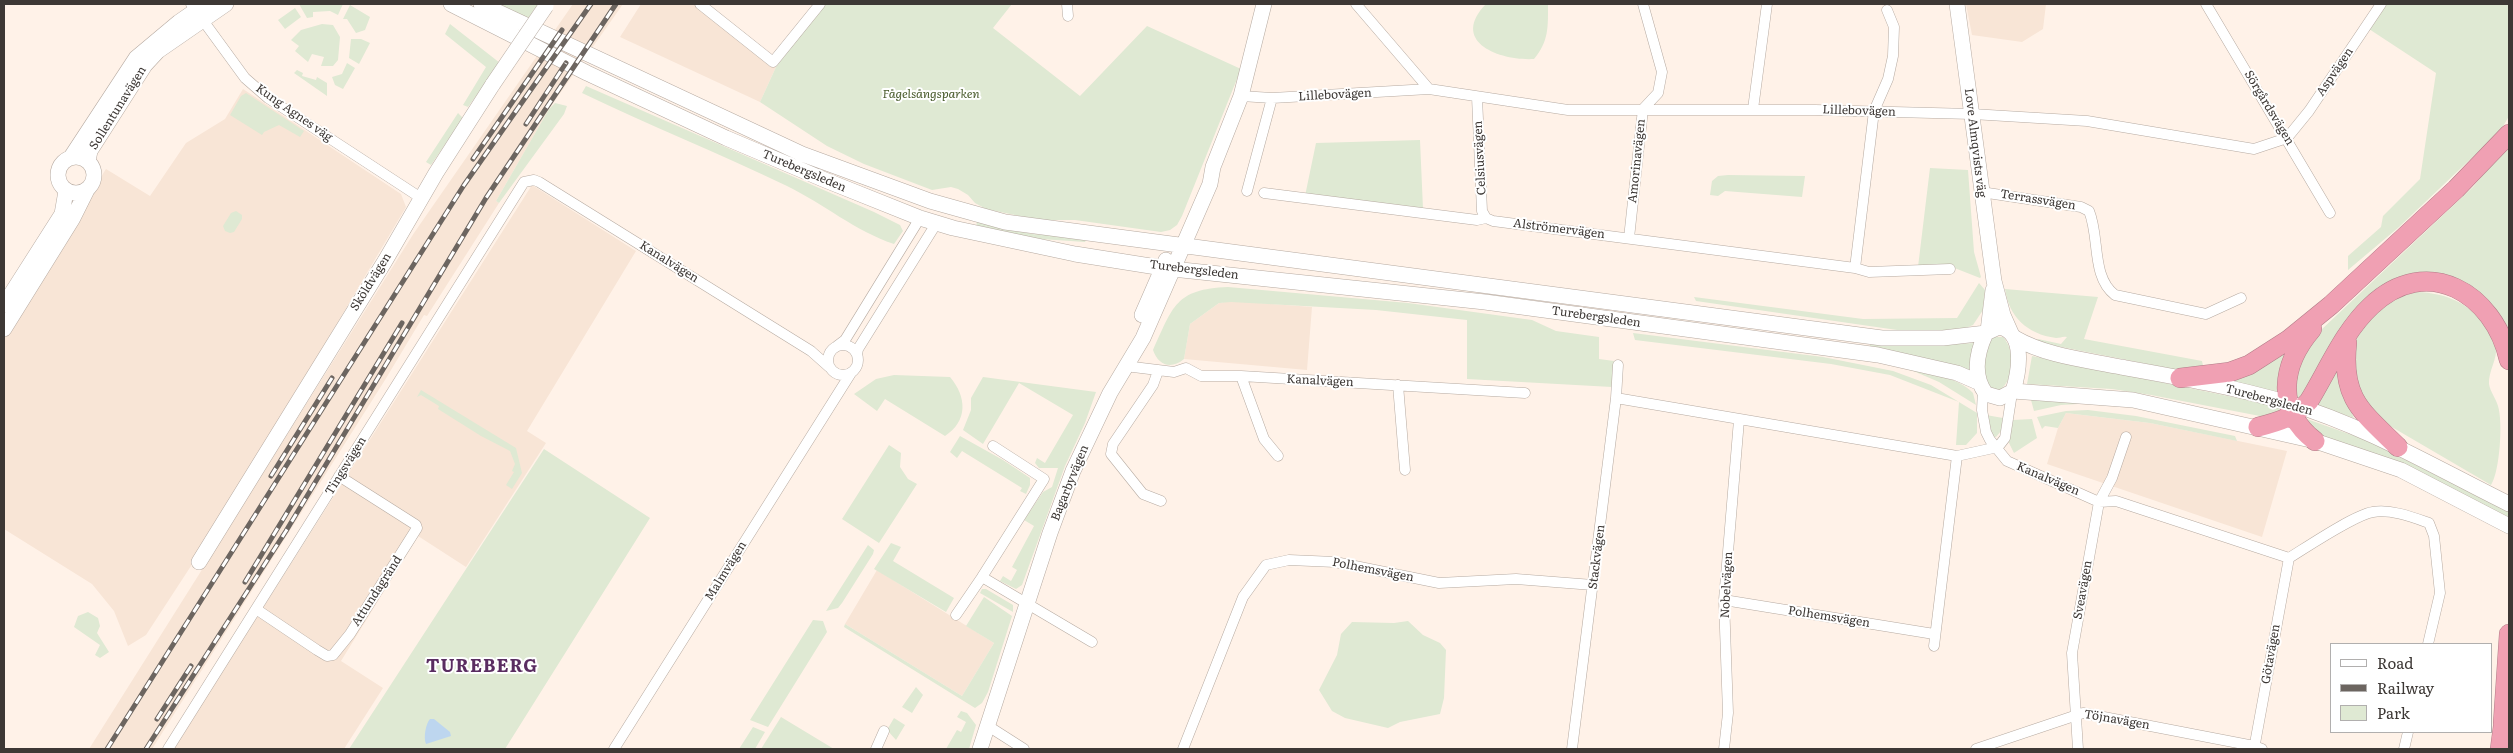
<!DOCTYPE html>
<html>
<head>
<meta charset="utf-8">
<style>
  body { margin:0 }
  #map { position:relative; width:2513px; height:753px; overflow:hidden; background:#fff2e8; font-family:Literata,serif }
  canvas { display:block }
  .frame { position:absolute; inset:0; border:5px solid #3d3835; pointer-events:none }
  .legend { position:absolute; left:2330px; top:643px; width:162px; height:90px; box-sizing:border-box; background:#fff; border:1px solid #b1afae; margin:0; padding:6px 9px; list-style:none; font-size:15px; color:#3d3835 }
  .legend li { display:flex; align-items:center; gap:10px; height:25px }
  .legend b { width:25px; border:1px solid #b1afae }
</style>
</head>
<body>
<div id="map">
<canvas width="2513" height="753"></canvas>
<div class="frame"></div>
<ul class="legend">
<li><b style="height:6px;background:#fff"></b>Road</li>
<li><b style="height:6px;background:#6c6560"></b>Railway</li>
<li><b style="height:14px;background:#dfe9d3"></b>Park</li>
</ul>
</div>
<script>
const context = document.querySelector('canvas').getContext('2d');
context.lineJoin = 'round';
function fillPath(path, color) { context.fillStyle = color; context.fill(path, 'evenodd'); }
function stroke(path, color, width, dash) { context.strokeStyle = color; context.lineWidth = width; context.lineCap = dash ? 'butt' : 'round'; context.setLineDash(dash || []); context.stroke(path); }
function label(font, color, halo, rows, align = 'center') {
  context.font = font + ' Literata,serif'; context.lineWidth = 4; context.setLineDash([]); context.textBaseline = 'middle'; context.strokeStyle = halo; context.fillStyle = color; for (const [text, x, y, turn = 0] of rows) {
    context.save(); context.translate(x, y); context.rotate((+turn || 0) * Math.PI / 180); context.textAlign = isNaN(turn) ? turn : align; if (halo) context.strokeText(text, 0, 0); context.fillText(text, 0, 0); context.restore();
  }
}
const built = new Path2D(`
  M573,4H623L549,109L496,201L499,203L427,316L424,315L385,380L152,749H89L414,233Z
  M641,4H697L776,67L760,102L620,37Z
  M1966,4H2046L2043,29L2022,42L1972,35Z
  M243,89L401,194L406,207L219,523L146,635L128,646L114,611L92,584L4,529V331L106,169L150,196L186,143L225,119Z
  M532,185L636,251L527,431L546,443L466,567L418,536L341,661L383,688L344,749H173Z
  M1231,301L1312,307L1307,370L1184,359L1190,324L1219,303Z
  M2066,413L2150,423L2287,451L2262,537L2047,464L2058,428Z
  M877,570L994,643L962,696L845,624Z`);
const green = new Path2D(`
  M299,4H343L338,15L330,11L313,12V17L307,18Z
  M495,4H538L527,20Z
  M824,4H1012L993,28L1080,96L1147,26L1241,69L1182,216L1177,225L1170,230L1161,232L1075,220H1039L986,209L975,203L968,195L958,189L951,187L932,190L864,164L827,146L760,102L776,67Z
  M1486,4H1548C1548,27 1549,41 1534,59C1500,61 1449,42 1486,4Z
  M2385,4H2509V116L2501,130L2399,227L2348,270V256L2381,227L2383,216L2420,179L2436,73L2369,29Z
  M350,5L370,17L365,30L356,33L347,19H343Z
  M295,8L301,17L285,29L278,20Z
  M322,24L333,25L340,37L338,60L333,66H321L324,57L312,54L308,62L295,51L299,46L291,40L301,30Z
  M450,24L500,63L468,107L463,105L486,67L445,34Z
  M351,39H361L370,43L359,64L349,58Z
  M347,63L355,68L343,89L335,85L332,77L342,74Z
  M297,70L303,73L302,76L316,80L317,77L327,83V96L294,73Z
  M586,86L874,212L900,225L903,231L894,244C855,231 824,204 787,186C719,153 650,126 582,93Z
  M246,93L304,131L300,137L279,125L264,132L262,135L230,115L241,96Z
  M555,103L567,106L564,114L499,203L496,201L549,109Z
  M458,113L463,118L431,165L426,162Z
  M1420,140L1423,209L1305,196L1316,143Z
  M2509,144V339L2482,299L2392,284L2305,397L2297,399L2294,394L2296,368L2321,330L2473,187Z
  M1930,168L1968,170L1974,252L1981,277L1980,278L1952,267H1918Z
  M1728,175L1805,176L1802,197L1725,191L1718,196L1710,195L1712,181L1718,176Z
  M236,211L242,215V219L234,232L230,233L225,231L223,226L231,213Z
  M977,221L1032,234L1087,238L1085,242L1041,239L976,228Z
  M1979,283L1985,290L1983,310L1973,325L1963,329L1911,332L1696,301L1694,297L1863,319L1957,318Z
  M1228,287L1408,303L1532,320L1556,331L1599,337V359L1614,361L1612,387L1467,379V320L1376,310L1231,302L1219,303L1190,324L1184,359C1171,370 1158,365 1153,350C1173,307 1175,289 1228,287Z
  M2005,289L2098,297L2084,339L2202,361L2204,370L2183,371L2036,342L2038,339L2061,344L2067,337C2062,336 2061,338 2056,338C2027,334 2009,317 2005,289Z
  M2416,292C2448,293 2473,304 2489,333C2491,337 2495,342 2496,346C2498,358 2488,372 2489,384C2490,391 2496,399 2498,406C2503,422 2500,471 2491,485L2385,423L2361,396L2351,361L2356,340L2363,325L2391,300Z
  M1633,333L1823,357L1893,371L1931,385L1977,413V433L1966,445H1956L1959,402L1890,375L1831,364L1635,340Z
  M1993,337H2003C2016,351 2015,384 1996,392L1991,390L1983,372L1987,344Z
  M1870,343L1916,346L1975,343L1970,373L1870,348Z
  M2288,346L2280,394L2224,381Z
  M2032,356L2233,397L2277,407L2285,412L2265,417L2151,395L2112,389L2027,384Z
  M2337,367L2338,382L2354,418L2313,404Z
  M1911,370C1930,373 1959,378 1973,393L1976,405L1939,382Z
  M894,375L950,377C967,397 968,421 945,436L885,399L877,411L854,394L876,379Z
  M983,377L1096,392L1085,423L1065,466L1022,585L1016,589L1000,581L1003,576L1011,581L1017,570L1012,567L1034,526L1024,520L1043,492L1052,487L1058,468H1039L1035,463L1037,458L1045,463L1073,415L1019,383L983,444L963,430L971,410V398Z
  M421,390L516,448L522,473L512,489L506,485L514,472L512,471L515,464L510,451L481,436L438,409L439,406L421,395L417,397Z
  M2031,400L2094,403L2061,405L2034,411Z
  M2088,410L2136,416L2235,436L2237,441L2150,423L2066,413L2058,428L2045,426L2042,429L2037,417L2066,411Z
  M1986,415L2003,418L2001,431L1996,437L1991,436Z
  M2304,418L2366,440L2509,511V519L2406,466L2320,435Z
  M2032,419L2037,438L2014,453L2009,443L2013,420Z
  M960,436L1003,460L1030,478V485L1026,494L1020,491L1022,488L962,451L957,458L950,452Z
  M889,445L901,453L900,467L908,479L917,484L879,543L842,519Z
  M544,449L650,518L505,749H349Z
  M891,543L901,547L893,561L954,598L946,612L874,569Z
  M868,545L874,550L873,554L842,603L838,608L826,611Z
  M982,589H986L1013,605V612L980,593Z
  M984,597L1012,616L988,692L982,703L975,708L844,627L845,624L962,696L994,643L966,626Z
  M88,612L98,618L100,626L97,633L109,652L100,658L95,655L100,645L74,627L78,616Z
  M813,620L823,621L827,632L768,727L750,720Z
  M1408,621L1423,635L1440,643L1446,650L1444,698L1440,714L1400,722L1388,728L1345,718L1332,711L1319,690L1337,655L1341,634L1352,622L1394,623Z
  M916,687L923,695L912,713L902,707Z
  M961,711L967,713L976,725L969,749H946L957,730L961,732L966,722L957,717Z
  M781,717L834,749H761Z
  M894,718L905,725L896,740L887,730Z
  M753,727L765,732L755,749H739Z`);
const water = new Path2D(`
  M430,719H434L450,732L451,736L426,744C423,738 426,723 430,719Z`);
const street = new Path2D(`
  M191,4L245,78L268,98L421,198
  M700,4L773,62L820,4
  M1067,4L1068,16
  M1356,4L1429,89
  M2206,4L2330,213
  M1241,96L1272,98L1429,89L1568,110H1815L1972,114L2087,121L2254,149L2287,138L2309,111L2381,4
  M1477,97L1482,211L1486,218
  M1753,109L1767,4
  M1247,191L1272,98
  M1981,192L2081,207L2089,211C2100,237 2091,277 2115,295L2206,314L2241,298
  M1264,193L1477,220L1486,218L1493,221L1855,268L1874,111L1888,79L1893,56L1894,27L1887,10
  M1629,238L1643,109L1658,93L1662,72L1643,4
  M1855,268L1869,272L1950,269
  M828 360a15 15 0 1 1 30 0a15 15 0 1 1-30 0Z
  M837,346L845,340L920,218
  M857,355L858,349L936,224
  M1125,366L1174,372L1186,368L1201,376H1241L1525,393
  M1158,371L1153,385L1113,444L1111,454L1143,494L1161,501
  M1241,376L1264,439L1278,456
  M1398,385L1405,470
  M1983,389L1982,410L1986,432L1990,440L2007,461L2099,502L2116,501L2289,558C2307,547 2354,515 2373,512C2391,509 2412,517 2429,523L2434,536L2440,593L2428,644
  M1616,398L1957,456L1998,447
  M993,446L1044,479L982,577L1092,642
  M1998,447L2005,438L2012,393
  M1724,600L1934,634
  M256,609L317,650L327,656L333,655L350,634L417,528L416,525L339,476
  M956,615L982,577
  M1934,646L1957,456
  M988,726L1024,749
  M168,749L524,182L534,180L539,182L811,351L829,367
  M614,749L851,373
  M876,749L884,731
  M1183,749L1243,597L1266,565L1289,560L1335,562L1439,583L1516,579L1593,585
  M1572,749L1616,398L1618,365
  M1724,749L1728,713L1724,600L1739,420
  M1976,749L2083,713L2254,746L2262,749
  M2078,749L2072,653L2099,502L2112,478L2126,437
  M2254,749L2289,558
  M2404,749L2408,732`);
const secondary = new Path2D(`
  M451,4L587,73L726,138L825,180L920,218L953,228L1075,254L1163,268L1485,302L1878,355L1957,373L1980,383
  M481,4L802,154L930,201L1005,222L1882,338H1943L1986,333
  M1957,4L1994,281L2003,315L2011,333
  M58 175a18 18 0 1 1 36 0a18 18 0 1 1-36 0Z
  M71,157L136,58L179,22L205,4
  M88,161L90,151L145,65L158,51L226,4
  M4,305L62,214L66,191
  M1142,315L1166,260
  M1999,327C2026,332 2019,372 2013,391L2000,398L1986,394C1972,375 1977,352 1986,333Z
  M4,329L73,218L87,190
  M1988,331L1993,290
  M2015,338C2046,356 2087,360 2121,367C2177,377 2234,387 2288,403C2366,426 2436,468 2509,504
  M2013,391L2133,400L2315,441L2401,470L2509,526
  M199,562L385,261L436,173L493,84
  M980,749L1050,533L1073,471L1110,393L1143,338L1210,184L1213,167L1241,96L1264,4`);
const highway = new Path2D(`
  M2312,329C2281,365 2275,410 2315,441
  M2347,343C2341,398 2361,411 2398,447
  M2180,378L2230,372L2249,365L2288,340L2331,305L2456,189L2509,134
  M2258,427C2278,422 2295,417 2309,401C2328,370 2344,331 2371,306C2427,253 2494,293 2509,360
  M2503,723L2509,634
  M2500,749L2505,711`);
const rail = new Path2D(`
  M526,124L566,63
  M473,159L562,30
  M271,476L332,378
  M245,582L402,323
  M157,719L191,666
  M107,749L464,185L591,4
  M146,749L286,531L486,198L616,4`);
const secondaryBridge = new Path2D(`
  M493,84L546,6`);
const streetNames = [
  ["Aspvägen",2335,72,-56],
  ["Lillebovägen",1335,95,-3],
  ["Sollentunavägen",118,108,-58],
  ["Sörgårdsvägen",2269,108,59],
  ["Lillebovägen",1859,111,2],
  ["Kung Agnes väg",294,113,35],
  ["Love Almqvists väg",1975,143,83],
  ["Celsiusvägen",1480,158,-93],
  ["Amorinavägen",1637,161,-84],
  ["Turebergsleden",804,171,23],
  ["Terrassvägen",2038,200,9],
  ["Alströmervägen",1559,229,7],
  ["Kanalvägen",669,262,32],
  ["Turebergsleden",1194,270,7],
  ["Sköldvägen",371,282,-58],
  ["Turebergsleden",1596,317,8],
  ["Kanalvägen",1320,381,3],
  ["Turebergsleden",2269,400,15],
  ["Tingsvägen",346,466,-58],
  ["Kanalvägen",2048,479,23],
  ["Bagarbyvägen",1070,483,-68],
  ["Stackvägen",1597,557,-83],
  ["Polhemsvägen",1373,570,11],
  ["Malmvägen",726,571,-58],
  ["Nobelvägen",1727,585,-87],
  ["Sveavägen",2083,590,-80],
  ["Attundagränd",377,591,-57],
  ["Polhemsvägen",1829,617,9],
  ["Götavägen",2271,654,-80],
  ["Töjnavägen",2117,720,10]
];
const parkNames = [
  ["Fågelsångsparken",931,94]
];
const districtNames = [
  ["TUREBERG",482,667]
];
fillPath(built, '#f8e5d6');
fillPath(green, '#dfe9d3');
fillPath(water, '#bdd6ef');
stroke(street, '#b6aaa1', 11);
stroke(secondary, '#b6aaa1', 16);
stroke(highway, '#b17c87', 20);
stroke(street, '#fff', 10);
stroke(secondary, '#fff', 15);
stroke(highway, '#f0a0b3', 19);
stroke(rail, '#6c6560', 5);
stroke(rail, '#fff', 3, [9]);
stroke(secondaryBridge, '#b6aaa1', 16, []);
stroke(secondaryBridge, '#fff', 15);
label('12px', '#3d3835', '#fff', streetNames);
label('italic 12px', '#495b2c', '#fff', parkNames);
context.letterSpacing = '1px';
label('bold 18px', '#5a2d61', '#fff', districtNames);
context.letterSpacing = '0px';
</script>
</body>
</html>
